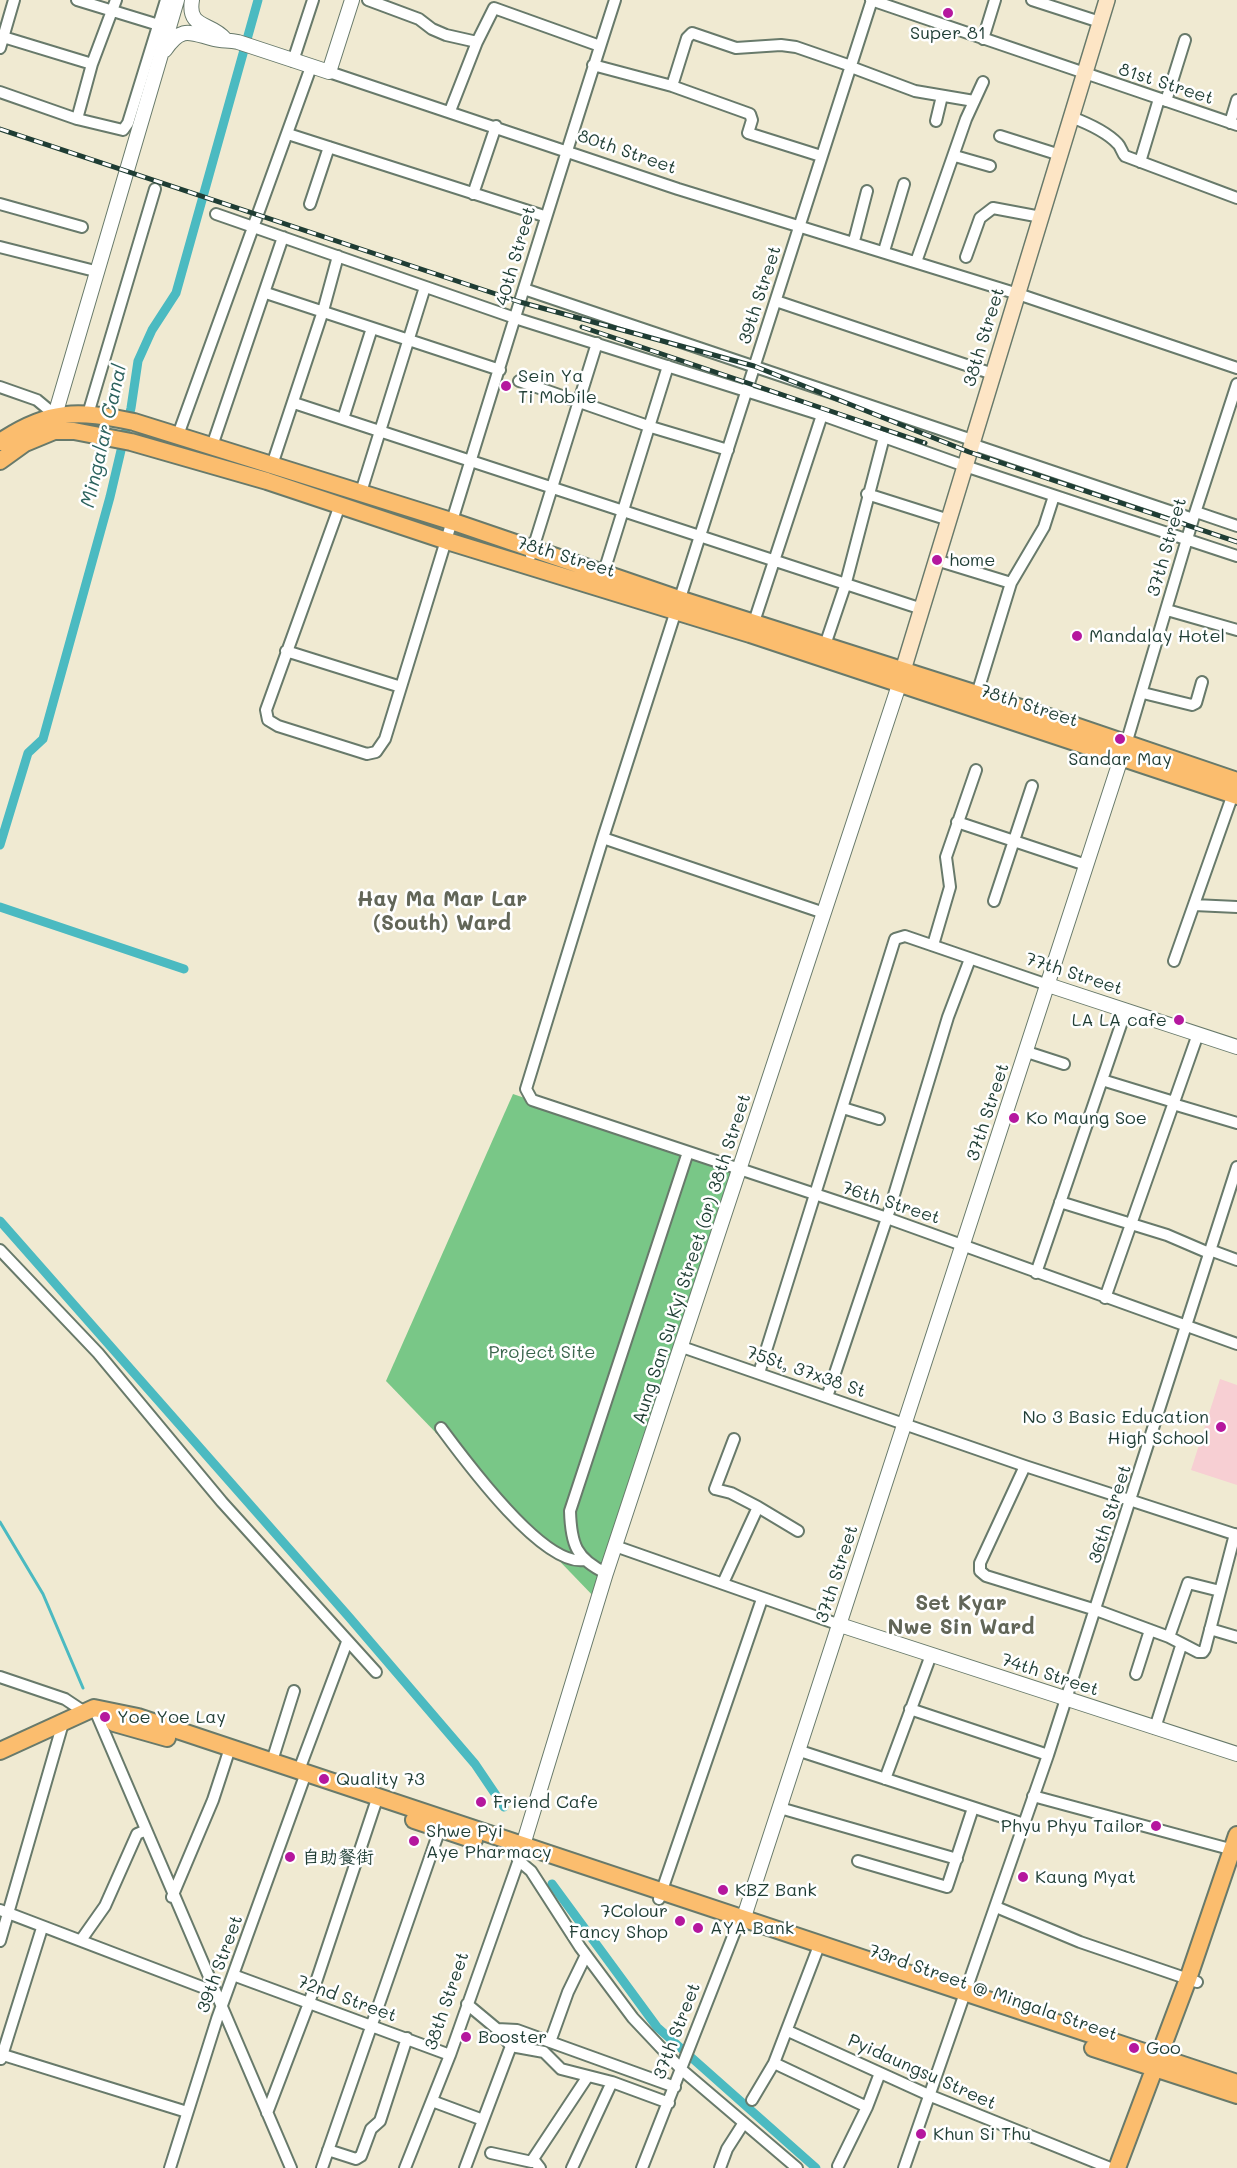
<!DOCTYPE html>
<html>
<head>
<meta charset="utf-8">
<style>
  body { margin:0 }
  canvas { display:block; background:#f0ead2 }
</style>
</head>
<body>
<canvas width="1237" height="2168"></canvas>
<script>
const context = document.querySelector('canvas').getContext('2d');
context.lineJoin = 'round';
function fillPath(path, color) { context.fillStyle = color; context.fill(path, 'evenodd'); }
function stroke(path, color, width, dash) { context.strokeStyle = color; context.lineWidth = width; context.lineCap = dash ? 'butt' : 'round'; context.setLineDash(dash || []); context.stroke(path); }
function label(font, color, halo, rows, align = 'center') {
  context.font = font + ' Mali,"LXGW WenKai TC",sans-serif'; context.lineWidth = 5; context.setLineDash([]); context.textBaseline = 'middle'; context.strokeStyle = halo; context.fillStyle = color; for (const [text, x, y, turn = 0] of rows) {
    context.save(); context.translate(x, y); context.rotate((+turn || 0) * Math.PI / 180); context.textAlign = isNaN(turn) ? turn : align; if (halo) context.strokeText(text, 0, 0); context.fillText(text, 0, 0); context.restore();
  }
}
const built = new Path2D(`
  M1220,1379L1237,1385V1485L1191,1470Z`);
const green = new Path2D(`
  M513,1094L740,1171L598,1601L386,1381Z`);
const stream = new Path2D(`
  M0,1522L43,1594L83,1688`);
const canal = new Path2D(`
  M0,845L28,753L43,739L110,497L131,408L138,361L152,330L176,293L258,0
  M0,907L184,969
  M0,1221L349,1617L475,1764L504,1807
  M552,1884L657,2027L816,2168`);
const minor = new Path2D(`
  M77,0L162,26
  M368,0L419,19L432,29L446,35L477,42
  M871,0L1237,125
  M872,0L603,838L526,1089L532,1100L887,1218L1237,1344
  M1032,0L1100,22
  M0,36L92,64
  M983,39L995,0
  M0,48L14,0
  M293,61L313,0
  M593,65L672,86L750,114L752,120L748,133L821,156
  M851,67L915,91L974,101
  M329,72L678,189L1018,294L1237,368
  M672,86L687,38L692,33L736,48L781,45L796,47L851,66
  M0,92L77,119L123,130L128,123L166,0
  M1166,101L1185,40
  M450,111L477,42L494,8L600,46
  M1071,117C1087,123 1106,131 1118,144C1121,147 1122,153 1125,156L1237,198
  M77,119L92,64L116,0
  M936,121L942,96
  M1230,123L1237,100
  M288,134L544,216
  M1000,136L1060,155
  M955,156L990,166
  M1140,162L1159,99
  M473,194L496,126
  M0,204L82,227
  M310,204L329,147
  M216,214L515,318L822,415L965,466L1237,556
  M854,241L867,191
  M0,247L95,271
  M884,251L904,184
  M966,257L980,218L993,208L1041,217
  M916,262L966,119L983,82
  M524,289L972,440
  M266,293L500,370
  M776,301L993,374
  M519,381L651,427L728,450
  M0,387L37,400L55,415
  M294,403L922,609
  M88,414L155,189
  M343,419L372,328
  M178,435L311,67
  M971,444L1193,519
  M212,446L283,237
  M272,465L323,311L338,256
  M361,492L425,287
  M867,494L949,520
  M340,505L266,710L268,720L278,726L367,754L376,752L385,739C461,492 536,245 615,0
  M1196,512L1237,526
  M531,555L597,343
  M936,560L1011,583
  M602,578L668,366
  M1167,610L1237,630
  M752,628L822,415
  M286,651L401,687
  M823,651L845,586L884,437
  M1143,693L1192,705L1196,703L1202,682
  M977,694L1011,583L1044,527L1054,496
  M1126,744L1193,519L1237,384
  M957,822L1086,865
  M603,838L824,913
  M994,901L1032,786
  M1194,905L1237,907
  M933,945L950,887L946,857L976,770
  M1174,961L1233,794
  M1027,1052L1064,1064
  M1102,1080L1174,1102
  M1173,1104L1237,1123
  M843,1108L879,1119
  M1060,1202L1167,1235L1209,1253
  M0,1250L98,1353L222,1502L376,1672
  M1210,1250L1237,1260
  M1036,1273L1126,1010
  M1105,1298L1198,1034
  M682,1347L1025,1466L1237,1535
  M759,1373L895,939L905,936L1048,985
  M827,1397L887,1218L948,1017L970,959
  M441,1428C464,1459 543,1567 584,1560
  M734,1439L715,1489L731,1493L758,1507
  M1025,1466L980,1563V1571L986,1576L1096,1610L1169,1637L1198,1652H1203L1205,1649L1235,1534
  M615,1546L840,1625
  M606,1573C576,1559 571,1544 570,1511L688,1152
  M723,1583L758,1507L798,1531
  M1210,1629L1237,1637
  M1169,1637L1188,1583L1220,1591
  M1136,1674L1150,1630
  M0,1677L65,1699L83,1711
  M94,1708L291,2168
  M910,1709L1048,1755
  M1155,1728L1181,1646
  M800,1751L1024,1824
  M272,1761L294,1691
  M299,1770L347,1642
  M885,1779L931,1655
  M1033,1796L1237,1851
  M780,1808L957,1859
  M518,1860L531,1871L580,1947L633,2018L682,2070L797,2168
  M858,1861L947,1887L973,1808
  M172,1897L213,1800L230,1748
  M659,1899L762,1599
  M996,1907L1080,1942L1197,1982
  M0,1910L215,1992
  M81,1940L105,1906L137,1834L144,1831
  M0,1941L63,1723
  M233,1975L450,2055
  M467,2004L497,2029L511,2046L544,2052L561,2069L612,2082L669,2103
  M497,2029L517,2030L675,2087
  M788,2031L931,2096L1110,2168
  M550,2042L568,1992L586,1955
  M0,2054L187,2112
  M1,2059L42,1928
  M774,2063L867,2107L880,2073
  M752,2100L774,2063L820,1943
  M432,2101L483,2120
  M267,2113L309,2003L378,1796
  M328,2150L356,2159L361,2156L371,2129L380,2121L407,2038
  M491,2153L532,2162
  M838,2166L867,2107
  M170,2168L217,2019L306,1773
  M322,2168L442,1823
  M405,2168L450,2055L521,1854
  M465,2168L511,2046
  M540,2168L533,2159L588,2076
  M572,2168L612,2082
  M642,2168L737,1926L743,1920
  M720,2168L727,2149L743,2124
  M904,2168L1048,1755L1237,1167`);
const tertiary = new Path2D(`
  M192,0C187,29 211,22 225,39
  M165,50C182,25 190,33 214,39C222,41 229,40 238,42L329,72L352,0
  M54,426L55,415L177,0
  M1048,985L1237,1047
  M840,1625L1237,1754
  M523,1845L606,1573L899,685
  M743,1920L1124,749`);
const secondary = new Path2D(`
  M900,680L1107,0`);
const primary = new Path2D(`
  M0,442C49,409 78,410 134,422L454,522L679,599L1043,715L1237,781
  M0,461L25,443L54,431H74L131,442L267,481L447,541L750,634L1237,796
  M114,1723L167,1738
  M0,1751L94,1708L138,1717L1237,2083
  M414,1820L474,1840
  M1093,2048L1237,2095
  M1117,2168L1188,1979L1237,1835`);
const rail = new Path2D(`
  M0,129L520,302L754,366L969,452L1237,542
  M582,327L925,443`);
const markers = [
  [948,13,6,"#b5179e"],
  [506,386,6,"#b5179e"],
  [937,560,6,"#b5179e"],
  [1077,636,6,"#b5179e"],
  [1120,739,6,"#b5179e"],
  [1179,1020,6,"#b5179e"],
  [1014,1118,6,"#b5179e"],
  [1221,1427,6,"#b5179e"],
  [105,1717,6,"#b5179e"],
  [324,1779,6,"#b5179e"],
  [481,1802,6,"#b5179e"],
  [1156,1826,6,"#b5179e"],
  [414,1841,6,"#b5179e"],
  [290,1857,6,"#b5179e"],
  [1023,1877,6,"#b5179e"],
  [723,1890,6,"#b5179e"],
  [680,1921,6,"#b5179e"],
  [698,1928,6,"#b5179e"],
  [466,2037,6,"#b5179e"],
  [1134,2048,6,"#b5179e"],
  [921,2134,6,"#b5179e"]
];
const poiNames = [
  ["Super 81",948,33,"center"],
  ["Sein Ya",518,376],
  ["Ti Mobile",518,397],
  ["home",949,560],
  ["Mandalay Hotel",1089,636],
  ["Sandar May",1120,759,"center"],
  ["LA LA cafe",1167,1020,"right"],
  ["Ko Maung Soe",1026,1118],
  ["No 3 Basic Education",1209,1417,"right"],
  ["High School",1209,1438,"right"],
  ["Yoe Yoe Lay",117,1717],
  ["Quality 73",336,1779],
  ["Friend Cafe",493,1802],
  ["Phyu Phyu Tailor",1144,1826,"right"],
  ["Shwe Pyi",426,1831],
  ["Aye Pharmacy",426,1852],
  ["自助餐街",302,1857],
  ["Kaung Myat",1035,1877],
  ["KBZ Bank",735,1890],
  ["7Colour",668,1911,"right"],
  ["Fancy Shop",668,1932,"right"],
  ["AYA Bank",710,1928],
  ["Booster",478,2037],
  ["Goo",1146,2048],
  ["Khun Si Thu",933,2134]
];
const streetNames = [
  ["81st Street",1166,84,18],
  ["80th Street",627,152,19],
  ["40th Street",516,256,-74],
  ["39th Street",760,295,-72],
  ["38th Street",984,337,-73],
  ["37th Street",1167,547,-74],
  ["78th Street",566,557,17],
  ["78th Street",1029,706,18],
  ["77th Street",1074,974,18],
  ["37th Street",988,1112,-72],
  ["76th Street",891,1203,18],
  ["Aung San Su Kyi Street (or) 38th Street",692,1259,-72],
  ["75St, 37x38 St",806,1372,19],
  ["36th Street",1110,1514,-72],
  ["37th Street",837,1574,-72],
  ["74th Street",1050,1675,18],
  ["39th Street",220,1964,-70],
  ["73rd Street @ Mingala Street",993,1993,19],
  ["72nd Street",347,1999,20],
  ["38th Street",447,2001,-71],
  ["37th Street",677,2031,-69],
  ["Pyidaungsu Street",922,2072,24]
];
const parkNames = [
  ["Project Site",542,1352]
];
const waterNames = [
  ["Mingalar Canal",104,436,-77]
];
const quarterNames = [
  ["Hay Ma Mar Lar",442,900],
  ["(South) Ward",442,924],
  ["Set Kyar",961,1604],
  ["Nwe Sin Ward",961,1628]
];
fillPath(built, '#f7cfd3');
fillPath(green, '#79c787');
stroke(stream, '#4bbac1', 3);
stroke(canal, '#4bbac1', 9);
stroke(minor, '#687a6b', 14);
stroke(tertiary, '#687a6b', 16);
stroke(secondary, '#687a6b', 18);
stroke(primary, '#687a6b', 20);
stroke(minor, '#fff', 10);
stroke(tertiary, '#fff', 14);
stroke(secondary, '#fde5c5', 15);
stroke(primary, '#fbbd6e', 16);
stroke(rail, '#1f3d34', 5);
stroke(rail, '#fff', 3, [9]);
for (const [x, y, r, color] of markers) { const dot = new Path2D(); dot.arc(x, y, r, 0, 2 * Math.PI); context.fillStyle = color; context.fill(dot); stroke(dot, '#fff', 2); }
label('18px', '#1f3d34', '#fff', poiNames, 'left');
label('18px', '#1f3d34', '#fff', streetNames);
label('18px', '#3a664d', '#fff', parkNames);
label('italic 20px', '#2c625e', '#fff', waterNames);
label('bold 21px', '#626658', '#fff', quarterNames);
</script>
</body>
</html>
